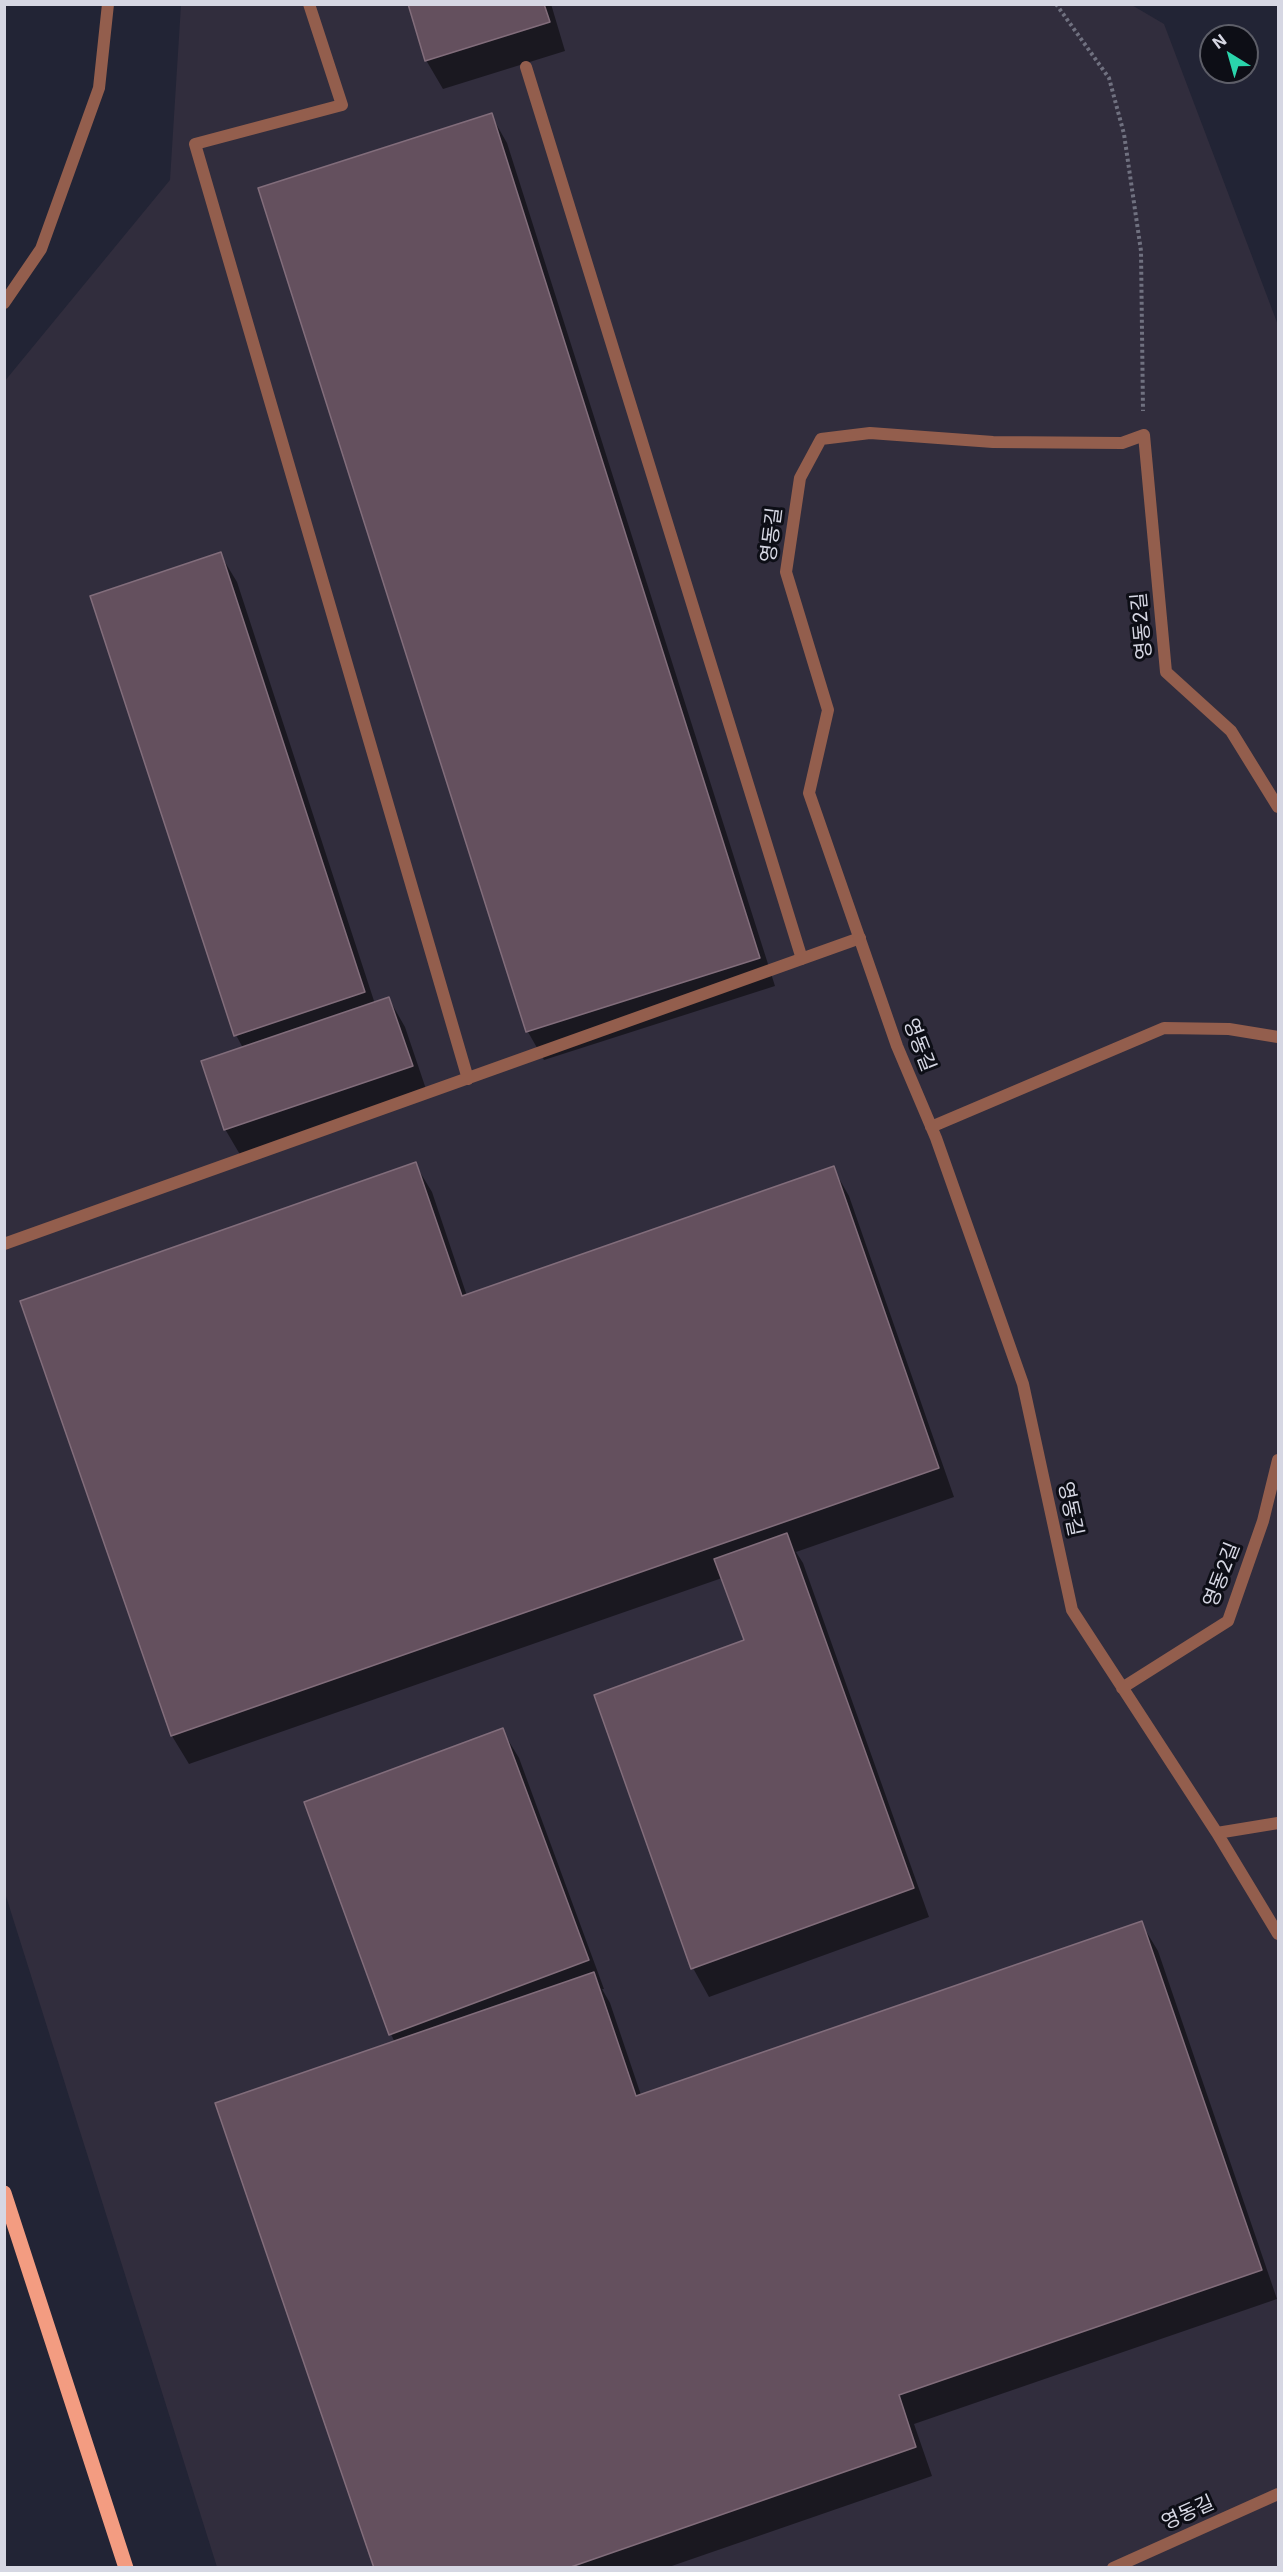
<!DOCTYPE html>
<html>
<head>
<meta charset="utf-8">
<style>
  body { margin:0 }
  #map { position:relative; width:1283px; height:2572px; overflow:hidden; background:#222435; font-family:Inter,sans-serif }
  canvas { display:block }
  .frame { position:absolute; inset:0; border:6px solid #d6d7e3; pointer-events:none }
  .north { position:absolute; left:1199px; top:24px; width:60px; height:60px; box-sizing:border-box; background:#0d0e16; border:2px solid #5d5e68; border-radius:50%; rotate:323deg; font-size:16px; font-weight:700; line-height:24px; text-align:center; color:#d6d7e3 }
  .north::after { content:''; display:block; margin:auto; width:21px; height:27px; background:#2ad5ac; clip-path:polygon(50% 0,100% 100%,50% 72%,0 100%) }
</style>
</head>
<body>
<div id="map">
<canvas width="1283" height="2572"></canvas>
<div class="frame"></div>
<div class="north">N</div>
</div>
<script>
const context = document.querySelector('canvas').getContext('2d');
context.lineJoin = 'round';
function fillPath(path, color) { context.fillStyle = color; context.fill(path, 'evenodd'); }
function stroke(path, color, width, dash) { context.strokeStyle = color; context.lineWidth = width; context.lineCap = dash ? 'butt' : 'round'; context.setLineDash(dash || []); context.stroke(path); }
function label(font, color, halo, rows, align = 'center') {
  context.font = font + ' Inter,"Noto Sans KR",sans-serif'; context.lineWidth = 6; context.setLineDash([]); context.textBaseline = 'middle'; context.strokeStyle = halo; context.fillStyle = color; for (const [text, x, y, turn = 0] of rows) {
    context.save(); context.translate(x, y); context.rotate((+turn || 0) * Math.PI / 180); context.textAlign = isNaN(turn) ? turn : align; if (halo) context.strokeText(text, 0, 0); context.fillText(text, 0, 0); context.restore();
  }
}
const industrial = new Path2D(`
  M1130,4L1164,24L1278,325V2567H217L5,1893L4,382L170,180L181,5Z`);
const shadow = new Path2D(`
  M409,4H551L565,51L443,89L426,60Z
  M491,115L507,143L775,986L544,1060L528,1032L260,189Z
  M220,554L237,582L375,1004L389,999L405,1027L428,1095L242,1158L225,1129L243,1048L236,1035Z
  M415,1164L432,1192L467,1296L833,1168L849,1196L954,1497L796,1552L803,1563L929,1917L709,1997L693,1968L595,1696L745,1641L722,1578L189,1764L172,1736L22,1302Z
  M502,1730L519,1758L604,1989H602L610,2003L641,2095L1141,1923L1158,1951L1277,2299L914,2424L932,2476L666,2568H375L395,2043L391,2034Z`);
const building = new Path2D(`
  M408,4H544L550,22L425,61Z
  M492,113L760,958L526,1032L258,188Z
  M221,552L365,992L234,1036L90,596Z
  M389,997L413,1066L224,1130L201,1061Z
  M416,1162L462,1296L834,1166L939,1468L171,1736L20,1301Z
  M787,1533L914,1888L691,1969L594,1695L744,1640L714,1559Z
  M503,1728L589,1960L389,2035L304,1802Z
  M1142,1921L1262,2270L899,2395L916,2447L568,2568H374L215,2103L594,1972L636,2096Z`);
const path = new Path2D(`
  M1056,4L1109,78L1124,134L1141,251L1143,411`);
const lane = new Path2D(`
  M309,4L342,105L195,144L468,1079
  M526,67L802,959
  M4,303L41,249L99,88L108,4
  M4,1244L860,938`);
const street = new Path2D(`
  M1278,807L1231,731L1166,672L1144,435L1122,443L993,442L870,433L821,439L800,478L786,572L828,710L809,793L897,1046L936,1138L1023,1384L1072,1610L1217,1833L1278,1934
  M931,1127L1164,1028L1229,1029L1278,1037
  M1122,1688L1228,1621L1263,1521L1278,1460
  M1217,1833L1278,1823
  M1113,2568L1278,2494`);
const primary = new Path2D(`
  M4,2193L126,2568`);
const streetNames = [
  ["영동길",772,535,-83],
  ["영동2길",1142,626,-95],
  ["영동길",919,1045,69],
  ["영동길",1070,1509,78],
  ["영동2길",1222,1575,-69],
  ["영동길",1188,2513,-24]
];
fillPath(industrial, '#312d3d');
fillPath(shadow, '#0007');
fillPath(building, '#64505e');
stroke(building, '#826d7b', 1.5);
stroke(path, '#707180', 4, [3, 3]);
stroke(lane, '#935e4d', 12);
stroke(street, '#935e4d', 12);
stroke(primary, '#f39c81', 15);
label('20px', '#d6d7e3', '#0d0e16', streetNames);
</script>
</body>
</html>
